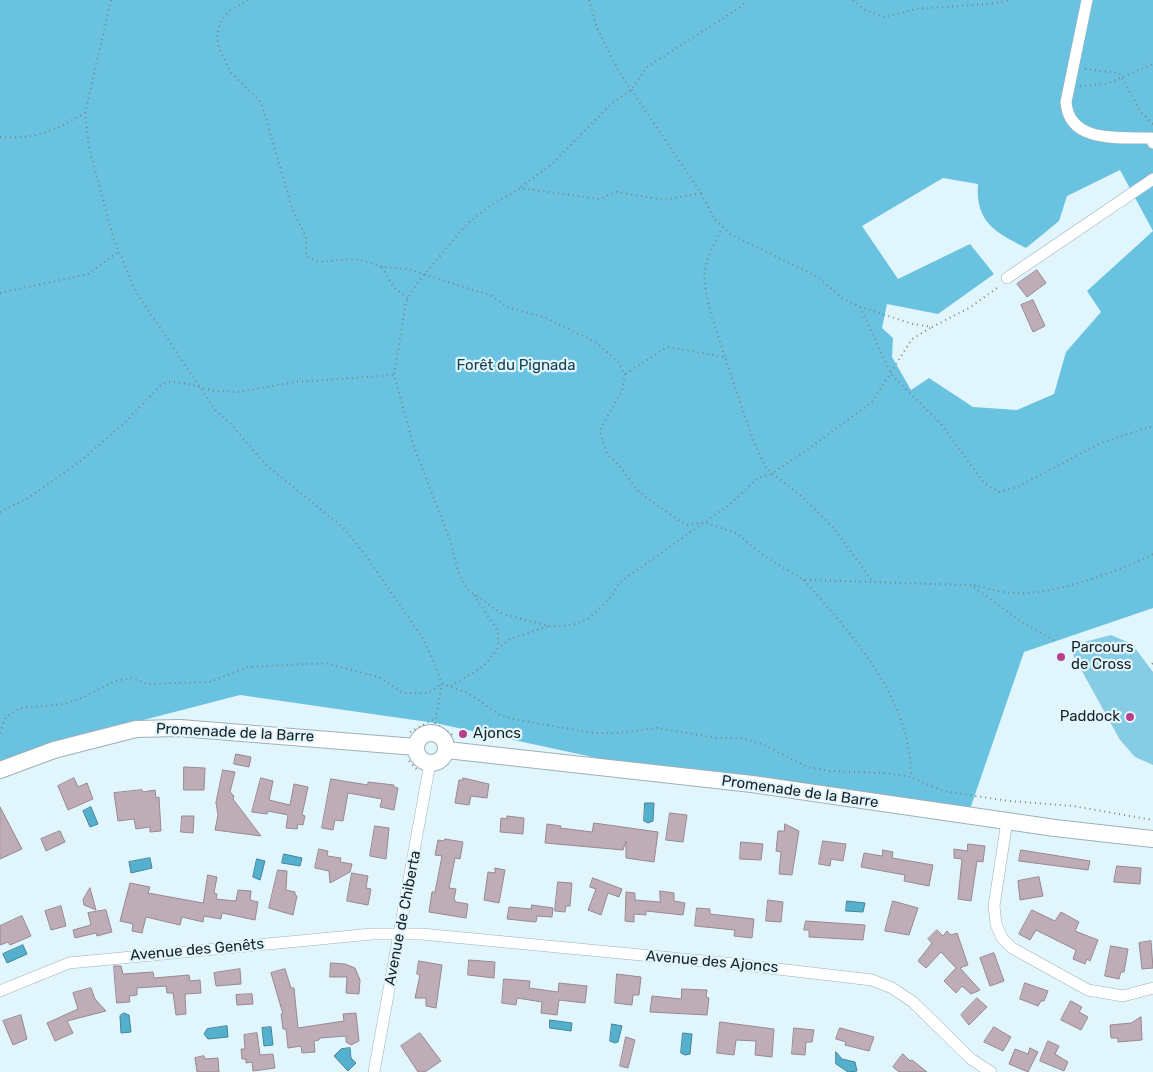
<!DOCTYPE html>
<html>
<head>
<meta charset="utf-8">
<style>
  body { margin:0 }
  canvas { display:block; background:#e1f5fd }
</style>
</head>
<body>
<canvas width="1153" height="1072"></canvas>
<script>
const context = document.querySelector('canvas').getContext('2d');
context.lineJoin = 'round';
function fillPath(path, color) { context.fillStyle = color; context.fill(path, 'evenodd'); }
function stroke(path, color, width, dash) { context.strokeStyle = color; context.lineWidth = width; context.lineCap = dash ? 'butt' : 'round'; context.setLineDash(dash || []); context.stroke(path); }
function label(font, color, halo, rows, align = 'center') {
  context.font = font + ' Rubik,sans-serif'; context.lineWidth = 4.5; context.setLineDash([]); context.textBaseline = 'middle'; context.strokeStyle = halo; context.fillStyle = color; for (const [text, x, y, turn = 0] of rows) {
    context.save(); context.translate(x, y); context.rotate((+turn || 0) * Math.PI / 180); context.textAlign = isNaN(turn) ? turn : align; if (halo) context.strokeText(text, 0, 0); context.fillText(text, 0, 0); context.restore();
  }
}
const green = new Path2D(`
  M1111,635L1132,644L1153,672V765L1135,757L1120,740L1073,655L1084,642Z`);
const forest = new Path2D(`
  M0,0H1153V608L1024,652L969,812L708,782L435,723L240,695L39,747L0,763ZM1120,170L1153,231L1087,291L1101,312L1066,352L1054,394L1017,410L973,407L929,378L911,390L892,357L893,338L882,328L887,304L938,314L994,274L970,244L898,279L862,226L943,178L978,184C975,223 997,233 1026,248L1059,221L1067,196Z`);
const water = new Path2D(`
  M645,803H654L653,821L648,823L644,821Z
  M91,807L98,824L90,827L83,811Z
  M284,854L302,858L300,866L282,863Z
  M150,858L152,868L131,873L129,862Z
  M257,859L265,861L260,880L253,877Z
  M847,901L865,903L863,912L846,911Z
  M23,945L27,954L7,963L3,954Z
  M124,1013L129,1015L131,1032L121,1033L120,1016Z
  M550,1020L572,1023L571,1031L550,1028Z
  M612,1024L622,1026L618,1042L615,1043L610,1041Z
  M227,1026L228,1037L208,1039L204,1034L207,1029Z
  M271,1027L273,1045L264,1046L262,1028Z
  M683,1033L692,1034L690,1054L685,1055L681,1053Z
  M350,1048L351,1058L356,1063L348,1071L334,1056L341,1049Z
  M836,1052L842,1059L855,1062L857,1071L848,1072L836,1064Z`);
const building = new Path2D(`
  M1037,270L1046,283L1027,297L1017,284Z
  M1033,300L1045,326L1033,332L1021,305Z
  M236,754L251,757L249,767L234,764Z
  M184,767L205,768L204,790H184Z
  M223,770L235,772L230,792L234,796L233,799L261,836L215,830L218,815L216,803Z
  M74,778L78,787L87,783L93,799L68,810L58,786Z
  M261,778L273,781L269,800L290,805L294,784L308,787L302,815L305,816L303,825L298,824L297,829L286,828L288,815L268,811L267,814L252,812Z
  M463,778L489,784L487,798L471,796L469,805L455,803L459,780H463Z
  M331,779L368,785V782L394,785V787L398,788L394,810L380,807L382,799L348,793L343,821L335,820L333,830L322,828Z
  M142,790L143,792L155,790L156,798L159,797L161,831L150,832V827L136,829L134,819L118,821L114,793Z
  M0,807L22,849L0,859Z
  M670,813L687,815L683,842L666,840Z
  M182,816H194L193,833L181,832Z
  M507,816L524,818L523,834L500,832L501,818L507,819Z
  M594,823L658,832L654,862L626,858V841L623,850L545,843L547,824L561,826L560,828L592,832Z
  M785,824L799,831L792,875L779,874L781,852L776,851L778,831H784Z
  M375,826L389,828L386,859L370,856Z
  M60,831L65,842L46,851L41,839Z
  M445,839L463,842L460,859L455,858L449,888L456,889L454,899L456,902L468,904L466,918L429,912L432,892H435L442,856L435,855L438,840L444,841Z
  M823,841L846,844L843,861L831,859L830,866L819,864Z
  M741,842L763,844L761,860L740,859Z
  M968,844L985,846L983,862L977,861L971,901L958,899L962,859L954,858V849L967,851Z
  M319,849L328,851L327,856L341,858L340,862L352,864L350,872L330,883L329,871L315,868Z
  M883,850L893,852L892,858L933,865L929,886L904,881L905,875L861,867L864,853L882,856Z
  M1021,850L1090,861L1088,870L1019,861Z
  M1117,866L1141,868L1140,884L1114,882Z
  M495,868L505,870L499,903L484,900L488,872L495,873Z
  M278,870L287,871L286,890L295,892V895L297,896L293,915L269,908Z
  M352,873L368,876L366,888L371,889L368,905L347,901Z
  M208,875L217,877L214,893L217,894L216,899L236,901L238,890L251,891L250,900L258,902L255,920L222,913L221,919L204,916L203,922L182,917L180,925L146,917L142,933L132,931L133,924L120,921L130,883L150,887L148,893L203,903Z
  M1039,877L1043,896L1020,900L1018,881Z
  M593,878L622,889L619,897L608,893L601,915L588,910L596,889L590,887Z
  M558,882L572,883L570,906H566L565,912L555,911Z
  M90,888L96,910L84,905L83,900Z
  M660,891L674,893V901L685,903L683,915L646,911V915L634,914V922L625,921L626,892L635,893V900L660,902Z
  M768,900L783,902L781,922L766,921Z
  M893,901L918,908L909,935L885,931Z
  M532,905L553,908L552,917L537,916L536,922L507,919L509,907L531,909Z
  M61,906L66,926L51,930L45,911Z
  M697,908L710,909V914L754,919L752,938L734,936L735,930L695,926Z
  M106,910L112,932L97,936L96,933L75,938L73,930L91,925L88,913Z
  M1032,910L1055,921L1061,912L1079,922L1075,931L1098,940L1090,961L1087,959L1085,964L1073,959L1076,950L1036,930L1030,940L1019,934Z
  M22,916L31,936L10,945L8,942L0,945V926Z
  M806,921L865,925L863,940L809,937V930H804Z
  M937,930L943,936L947,931L951,935L957,933L968,965L960,968L980,990L971,994L962,986L956,993L944,981L956,968L941,952L926,968L918,961L932,943L928,939Z
  M1151,941L1153,968L1142,969L1139,943Z
  M1111,946L1128,949L1124,972H1121L1119,979L1105,976Z
  M994,953L1004,981L990,986L980,958Z
  M469,960L495,962L494,978L468,975Z
  M419,961L442,965L436,1008L426,1006V998H415L420,975L417,974Z
  M331,963L345,964L355,968L360,980L359,994L346,993L347,977H330Z
  M114,966H121L123,974L153,972L154,978L189,975L190,981L200,980L201,993L185,994L186,1014L176,1015L173,993H167L166,986L137,988V995L129,996L130,1002L117,1003Z
  M240,969L241,984L216,986L214,973Z
  M285,969L291,988H294L298,1028L344,1021L343,1014L356,1013L359,1041L351,1045L346,1042V1036L320,1038L319,1040L314,1041L315,1052L302,1053L301,1046L288,1048L286,1029H283L281,1014H283L271,973Z
  M617,974L641,977L639,995H633L632,1005L615,1003Z
  M504,979L530,981L529,988L558,992L559,983L587,986L585,1003L559,1000L557,1015L541,1013L542,1002L517,998L516,1005L502,1003Z
  M1025,983L1048,991L1044,1001H1041L1038,1006L1020,999Z
  M91,988L95,999L106,1011L67,1021L73,1033L55,1041L47,1023L78,1009L73,993Z
  M682,989L707,990L706,997L709,998L707,1015L650,1012L652,996L681,999Z
  M252,994L253,1004L237,1005L236,995Z
  M977,998L987,1007L969,1025L961,1015Z
  M1071,1001L1082,1007L1079,1012L1088,1017L1081,1030L1061,1020Z
  M21,1015L27,1039L13,1045L3,1021Z
  M1141,1017L1142,1040L1118,1042V1038H1111L1110,1025L1131,1023Z
  M720,1022L774,1029L772,1057L755,1055L756,1041L736,1040L734,1055L717,1053Z
  M994,1027L1011,1037L1003,1051L984,1042Z
  M794,1028L814,1030L812,1042H806L805,1055L792,1054Z
  M840,1028L874,1037L869,1051L845,1045L846,1042L836,1039Z
  M257,1033L260,1055L273,1054L275,1068L253,1071L252,1062L246,1063V1059H242L241,1049H245L244,1035Z
  M420,1033L441,1061L425,1072H418L401,1046Z
  M626,1037L635,1040L628,1068L620,1066Z
  M1048,1041L1059,1046L1055,1054L1068,1062L1064,1071L1040,1061Z
  M1030,1048L1038,1052L1028,1072L1009,1064L1015,1049L1028,1054Z
  M903,1054L910,1061L912,1060L927,1072H899L893,1067Z
  M204,1056L205,1059L218,1058L219,1072H197L195,1058Z`);
const path = new Path2D(`
  M111,0L85,113L89,147L113,237L136,292L216,411L231,424L265,464L345,529L368,559L422,637L432,658L442,684L435,723L454,736
  M248,0L230,10L221,21L217,35L219,48L231,73L261,102L292,208L306,237V254L309,258L319,262L353,259L368,262L382,267L408,269L492,296L509,308L544,317L597,343L618,362L625,374L667,347L725,357L753,440L766,468L802,497L833,527L873,582
  M589,0L597,28L618,70L701,193L715,220L732,235L818,277L842,298L860,307L913,324L932,327L969,308L1000,286
  M853,0L865,10L884,17L916,9L988,4L1011,0
  M1085,69L1119,73L1141,112L1153,124
  M1080,86L1106,84L1153,64
  M0,137C35,140 55,130 85,113
  M521,187L552,164L611,104L631,90L647,67L742,6L746,0
  M701,193L664,200L617,192L599,199L520,188L490,206L467,224L418,282L406,302L394,375L414,447L450,540L458,571L467,589L503,614L549,626H561L572,625L588,619L612,596L619,583L730,504L758,478L771,474L807,450L872,402L912,339L932,327
  M723,227C716,240 708,254 705,270C701,291 718,335 725,357
  M382,267L394,288L408,298
  M0,293L88,274L118,252
  M860,307L891,374L941,424L984,483L999,492L1017,487L1101,443L1153,426
  M625,374L622,391L602,426L600,432L607,454L618,464L639,492L681,522L689,525L704,522L736,533L764,556L804,580L971,585L1020,621L1057,642
  M0,512L30,497L82,460L124,423L162,384L171,382L184,383L214,391L238,392L295,382L394,375
  M804,580C852,635 912,699 911,777
  M974,585C986,588 999,592 1012,593C1051,596 1118,572 1153,554
  M474,595L498,631V647
  M1152,664L1153,663
  M442,684L468,693L500,715L513,719L593,733H617L657,728L717,738H742L764,745L807,767L830,771L884,773L911,777L943,791L1009,801L1073,806L1153,820
  M451,686L484,666L498,648L510,639L549,626
  M410,732L434,719
  M0,733L6,717L20,708L64,704L84,697L115,681L132,678L147,684L209,682L248,667L325,663L379,677L403,693H428L442,684
  M409,761L417,770`);
const minor = new Path2D(`
  M1087,0L1066,102C1069,144 1120,137 1151,138L1153,143
  M1007,278L1153,179
  M1007,821L994,906L996,924L1002,938L1012,948L1088,990L1123,996L1153,988
  M0,991L69,963L372,934H422L735,964L872,980L892,988L913,1002L971,1059L991,1072
  M374,1072L430,763`);
const secondary = new Path2D(`
  M416 748a15 15 0 1 1 30 0a15 15 0 1 1-30 0Z
  M447,750L752,784L1055,828L1153,839
  M0,770L54,750L136,729L180,728L416,747`);
const markers = [
  [1061,657,5,"#ba3e8e"],
  [1130,717,5,"#ba3e8e"],
  [463,734,5,"#ba3e8e"]
];
const parkNames = [
  ["Forêt du Pignada",516,366]
];
const poiNames = [
  ["Parcours",1071,648],
  ["de Cross",1071,665],
  ["Paddock",1120,717,"right"],
  ["Ajoncs",473,734]
];
const streetNames = [
  ["Promenade de la Barre",235,733,3],
  ["Promenade de la Barre",800,792,8],
  ["Avenue de Chiberta",403,918,-79],
  ["Avenue des Genêts",197,950,-5],
  ["Avenue des Ajoncs",712,962,5]
];
fillPath(green, '#86cce5');
fillPath(forest, '#68c2e0');
fillPath(water, '#55b0ce');
stroke(water, '#43859b', 1);
fillPath(building, '#beadb6');
stroke(building, '#998891', 1);
stroke(minor, '#9db0b7', 12);
stroke(secondary, '#9db0b7', 18);
stroke(path, '#79868b', 2, [1, 4]);
stroke(minor, '#fff', 11);
stroke(secondary, '#fff', 16);
for (const [x, y, r, color] of markers) { const dot = new Path2D(); dot.arc(x, y, r, 0, 2 * Math.PI); context.fillStyle = color; context.fill(dot); stroke(dot, '#e1f5fd', 2); }
label('15px', '#18414e', '#e1f5fd', parkNames);
label('15px', '#192123', '#e1f5fd', poiNames, 'left');
label('15px', '#192123', '#e1f5fd', streetNames);
</script>
</body>
</html>
